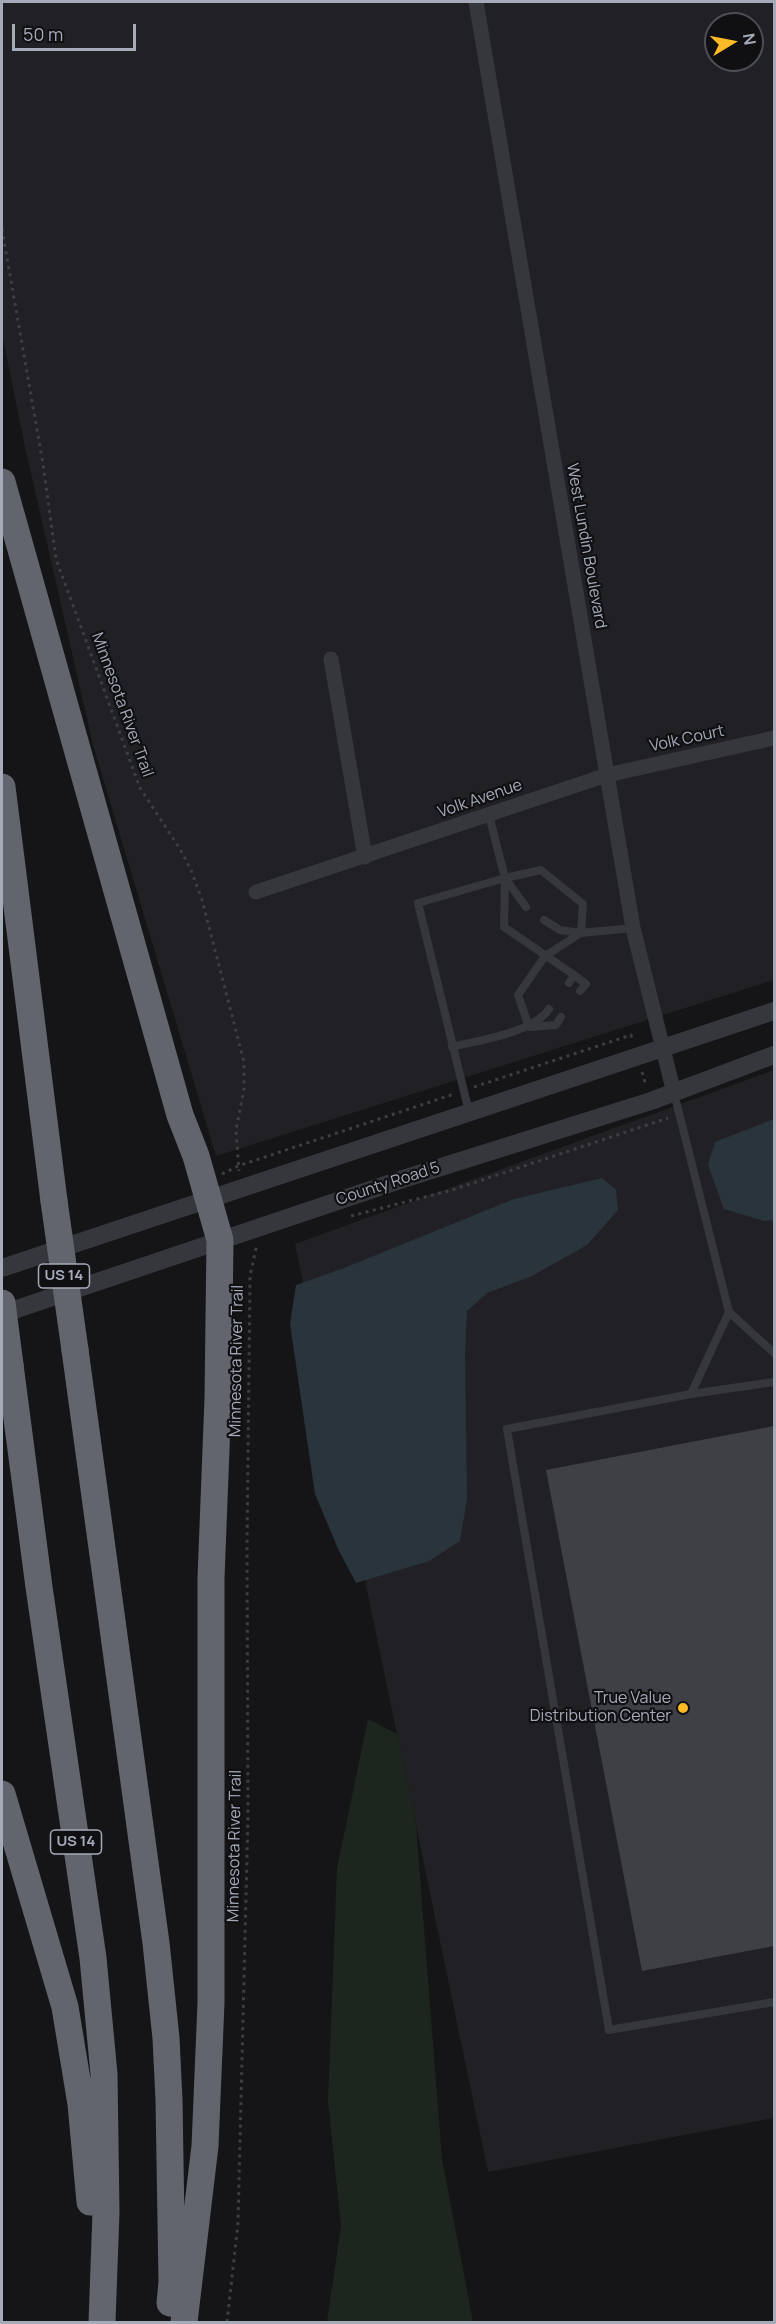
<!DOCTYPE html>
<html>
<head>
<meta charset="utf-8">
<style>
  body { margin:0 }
  #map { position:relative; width:776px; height:2324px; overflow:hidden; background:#151517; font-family:Manrope,sans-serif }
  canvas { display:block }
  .frame { position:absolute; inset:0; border:3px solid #a6abb9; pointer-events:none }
  .north { position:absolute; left:704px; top:12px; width:60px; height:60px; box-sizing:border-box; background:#101012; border:2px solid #4c4e55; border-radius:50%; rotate:80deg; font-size:16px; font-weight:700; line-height:24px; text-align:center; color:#a6abb9 }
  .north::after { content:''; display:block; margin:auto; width:21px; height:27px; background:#ffbb26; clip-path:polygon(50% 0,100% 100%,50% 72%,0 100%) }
  .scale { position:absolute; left:12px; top:24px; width:124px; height:27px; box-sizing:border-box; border:3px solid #a6abb9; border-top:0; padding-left:8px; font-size:18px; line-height:21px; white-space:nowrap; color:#a6abb9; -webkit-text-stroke:4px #101012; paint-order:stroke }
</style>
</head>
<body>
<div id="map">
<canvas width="776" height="2324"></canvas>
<div class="frame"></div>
<div class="north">N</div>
<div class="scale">50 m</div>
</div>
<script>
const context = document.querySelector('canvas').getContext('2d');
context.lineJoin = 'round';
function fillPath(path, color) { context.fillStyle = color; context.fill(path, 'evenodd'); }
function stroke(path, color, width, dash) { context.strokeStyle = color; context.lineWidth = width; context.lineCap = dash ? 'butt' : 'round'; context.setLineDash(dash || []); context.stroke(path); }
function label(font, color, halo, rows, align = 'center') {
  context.font = font + ' Manrope,sans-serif'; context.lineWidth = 4.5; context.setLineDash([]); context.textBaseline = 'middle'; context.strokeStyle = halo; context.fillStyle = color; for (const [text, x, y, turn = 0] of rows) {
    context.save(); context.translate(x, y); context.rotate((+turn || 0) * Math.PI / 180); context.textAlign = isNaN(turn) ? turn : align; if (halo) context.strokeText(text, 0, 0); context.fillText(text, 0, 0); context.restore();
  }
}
const built = new Path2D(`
  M2,2H774V980L216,1156L93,745L25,447L2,334ZM716,24H752V60H716Z
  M774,1070V2118L488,2172L295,1244Z`);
const green = new Path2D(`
  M368,1719L397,1734L416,1825L442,2159L473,2322H327L341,2226L328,2101L337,1868Z`);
const water = new Path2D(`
  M774,1119V1220L764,1221L724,1209L708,1165L715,1142Z
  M602,1178L616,1190L618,1210L587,1245L532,1276L487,1293L467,1311L465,1355L467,1499L460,1541L429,1561L356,1583L339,1551L315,1494L290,1324L296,1285L344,1268L514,1199Z`);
const building = new Path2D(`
  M774,1426V1946L642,1971L546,1470Z`);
const path = new Path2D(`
  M2,229L43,464L56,559L140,788L180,849L191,870L202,900L244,1062V1089L236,1130L239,1171
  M642,1072L646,1086
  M474,1087L631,1035L632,1040
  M222,1174L238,1166L454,1094
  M351,1216L452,1190L668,1118
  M227,2322L238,2223L248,1816L247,1545L250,1276L257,1244`);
const service = new Path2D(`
  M505,878L541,870L583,904L581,933L633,928
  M526,907L505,878L504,927L574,975L569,983
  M544,920L560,930L581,933L545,956L518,995L529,1027L556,1025L561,1017
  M574,975L586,984L580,991
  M452,1047C479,1040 533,1033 549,1009
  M674,1093L729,1312L691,1394
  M469,1112L418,903L505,878L489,815
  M729,1312L774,1353
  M774,1382L691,1394L507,1429L609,2030L774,2002`);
const minor = new Path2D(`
  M476,2L633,928L674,1093
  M331,659L365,857
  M256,892L607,775L774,738`);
const tertiary = new Path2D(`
  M2,1268L774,1011
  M2,1314L403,1179L651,1101L774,1055`);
const motorway = new Path2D(`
  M2,482L180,1115L196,1156L220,1240L218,1398L211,1578V2003L205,2146L184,2322
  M2,787L54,1201
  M75,1350L156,1943L166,2038L169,2100L172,2282L170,2303
  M10,1365L39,1587L93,1958L104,2074L106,2212L102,2322
  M2,1794L65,2007L81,2104L90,2202`);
const motorwayBridge = new Path2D(`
  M54,1201L75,1350
  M2,1303L10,1365`);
const markers = [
  [683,1708,6,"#ffbb26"]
];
const shields = [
  [64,1276,51],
  [76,1842,51]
];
const shieldNames = [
  ["US 14",64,1276],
  ["US 14",76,1842]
];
const streetNames = [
  ["West Lundin Boulevard",586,546,80],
  ["Minnesota River Trail",122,705,70],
  ["Volk Court",687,739,-12],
  ["Volk Avenue",480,799,-19],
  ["County Road 5",388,1184,-18],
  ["Minnesota River Trail",237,1361,-89],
  ["Minnesota River Trail",235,1846,-89]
];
const poiNames = [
  ["True Value",671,1699],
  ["Distribution Center",671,1717]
];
fillPath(built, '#212125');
fillPath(green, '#1d261e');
fillPath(water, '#2a343c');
fillPath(building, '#3f4045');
stroke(path, '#3c3e44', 3, [3, 4.5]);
stroke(service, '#36373d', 8);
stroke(minor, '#36373d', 15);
stroke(tertiary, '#36373d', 18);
stroke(motorway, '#62656e', 27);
stroke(motorwayBridge, '#62656e', 27);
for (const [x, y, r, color] of markers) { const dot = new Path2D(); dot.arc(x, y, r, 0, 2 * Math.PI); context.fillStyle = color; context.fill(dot); stroke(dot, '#101012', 2); }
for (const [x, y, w] of shields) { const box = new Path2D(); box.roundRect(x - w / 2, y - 12, w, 24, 4.5); context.fillStyle = '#101012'; context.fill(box); stroke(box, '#a6abb9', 1.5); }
label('bold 15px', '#a6abb9', null, shieldNames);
label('16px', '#a6abb9', '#101012', streetNames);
label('16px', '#a6abb9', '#101012', poiNames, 'right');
</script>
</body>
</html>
